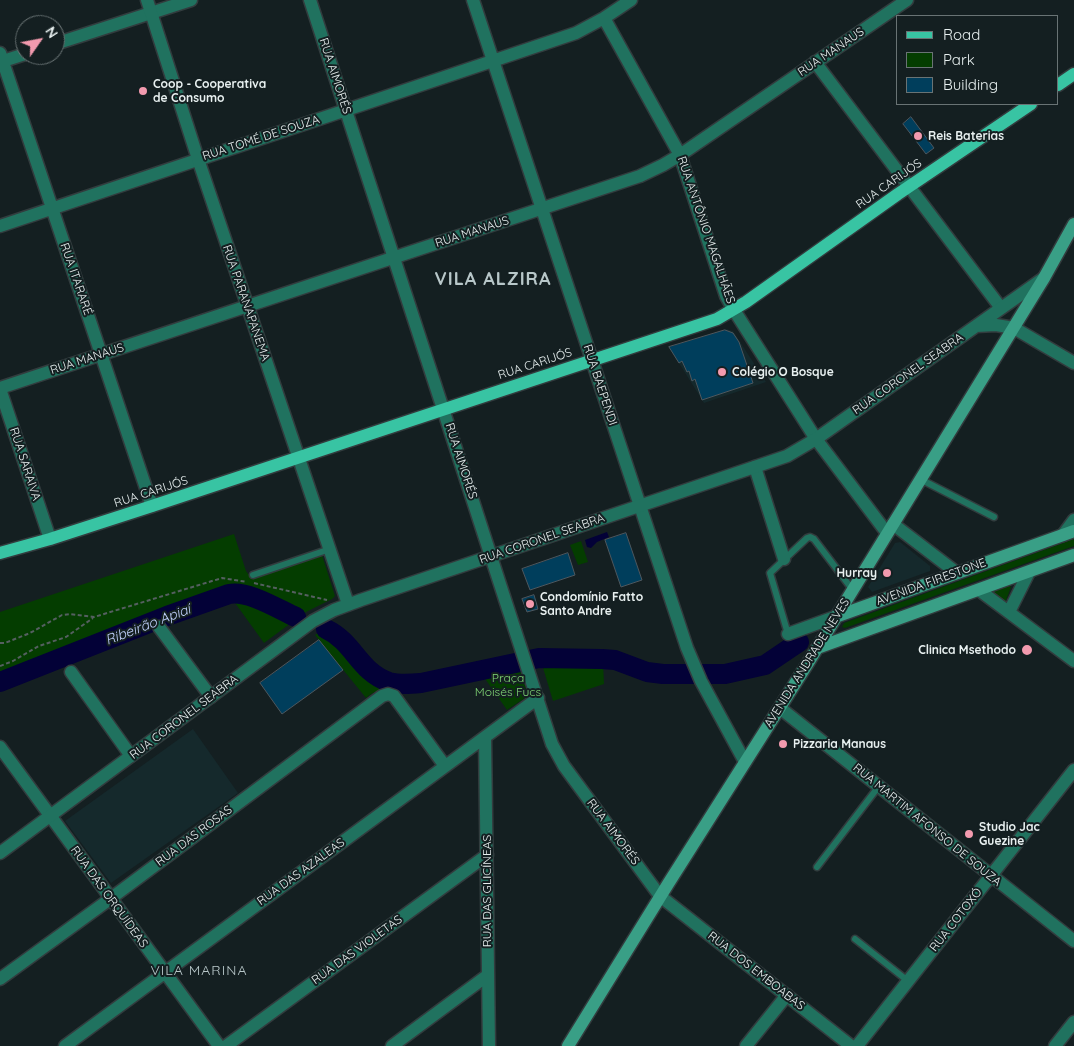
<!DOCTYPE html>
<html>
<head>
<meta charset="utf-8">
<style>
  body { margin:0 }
  #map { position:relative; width:1074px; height:1046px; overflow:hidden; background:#141f21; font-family:Quicksand,sans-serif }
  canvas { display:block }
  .legend { position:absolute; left:896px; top:15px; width:162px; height:90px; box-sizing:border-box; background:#141f21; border:1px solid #697374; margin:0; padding:6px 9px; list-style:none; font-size:15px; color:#e8f0f0 }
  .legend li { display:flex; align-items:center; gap:10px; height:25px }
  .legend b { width:25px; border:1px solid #697374 }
  .north { position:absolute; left:15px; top:15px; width:50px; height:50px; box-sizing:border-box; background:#141f21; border:1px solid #697374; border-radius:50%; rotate:57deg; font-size:14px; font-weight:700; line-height:20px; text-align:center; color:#e8f0f0 }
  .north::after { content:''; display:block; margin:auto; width:18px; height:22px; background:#f29aae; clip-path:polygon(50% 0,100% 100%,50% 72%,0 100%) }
</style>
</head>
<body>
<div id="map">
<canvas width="1074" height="1046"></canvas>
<ul class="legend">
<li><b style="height:6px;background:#38c4a3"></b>Road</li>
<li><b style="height:14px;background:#043d00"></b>Park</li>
<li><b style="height:14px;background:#003e5c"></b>Building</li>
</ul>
<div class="north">N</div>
</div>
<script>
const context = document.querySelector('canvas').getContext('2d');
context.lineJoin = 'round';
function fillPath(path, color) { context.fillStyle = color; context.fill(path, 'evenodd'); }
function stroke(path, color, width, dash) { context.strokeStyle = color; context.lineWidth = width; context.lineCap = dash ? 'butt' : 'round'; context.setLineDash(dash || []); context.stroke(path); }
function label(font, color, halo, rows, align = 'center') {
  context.font = font + ' Quicksand,sans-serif'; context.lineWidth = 4; context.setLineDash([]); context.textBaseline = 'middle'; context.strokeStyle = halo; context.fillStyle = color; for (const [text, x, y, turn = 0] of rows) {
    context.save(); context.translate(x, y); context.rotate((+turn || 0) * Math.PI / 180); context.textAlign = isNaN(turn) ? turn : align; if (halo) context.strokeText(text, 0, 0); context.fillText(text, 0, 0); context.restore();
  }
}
const built = new Path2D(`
  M726,329L733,331L766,382L704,403L669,347Z
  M900,542L930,566V571L872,592L868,587L895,543Z
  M193,729L238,793L111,883L65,821Z`);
const green = new Path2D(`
  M234,534L246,571L252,579L322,555L335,596L332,599L306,612L264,643L230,596L240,592L234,588L0,674V612Z
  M1074,539V546L845,628L842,627L844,623Z
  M581,541L588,562L578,565L570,545Z
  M1010,586L1011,587L1005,603L991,592Z
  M331,625L366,671L402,691C387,687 378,688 366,698L315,635Z
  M541,661H603L604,684L553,701Z
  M518,664L528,696L507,710L481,673Z`);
const water = new Path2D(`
  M607,532L609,537L597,542L591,548L587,547L585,540Z`);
const river = new Path2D(`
  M326,629C354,642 359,672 389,682C399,685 410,684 421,683L539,658L602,659L615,660L647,672L663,674H725L765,665L799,642
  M0,682L167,616L229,594C248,590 278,609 296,617`);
const building = new Path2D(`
  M911,117L934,148L926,154L903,124Z
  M725,330L733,333L739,342L753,383L702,400L695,379L692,381L689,371L687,372L682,361L679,363L669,347Z
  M626,533L642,580L621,587L605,540Z
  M568,553L575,575L530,590L522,569Z
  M534,595L538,609L527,612L522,599Z
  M319,640L343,670L282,714L260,683Z`);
const path = new Path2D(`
  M254,583L327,600
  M0,643H5L30,633L62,615L70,614L94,617L222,578L247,582
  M0,666L13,661L39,646L66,637L93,618`);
const service = new Path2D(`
  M920,479L994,517
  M253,575L330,549
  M788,634L770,573L807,538L810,537L814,539L852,589
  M817,867L879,786
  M855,939L908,981`);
const minor = new Path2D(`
  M310,0L552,744L564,766L660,896L851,1046
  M473,0L687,648L701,681L745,762
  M604,18L680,155L726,296L734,310L816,439L887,533
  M55,44L191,0
  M0,53L152,506
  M0,62L25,54
  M815,62L1001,308
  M0,226L576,33L604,18L631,0
  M1014,328L1074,363
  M0,388L640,176L663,165L680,155L907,0
  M0,389L50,539
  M755,467L784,559
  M893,524L957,573
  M1063,535L1074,520
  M979,590L1074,661
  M1009,612L1029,572
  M159,627L211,697
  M788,634L835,617
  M71,672L131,756
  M780,708L1074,941
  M485,737L489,1046
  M0,747L219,1046
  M0,979L110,899L382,696L388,694L394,696L445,766
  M65,1046L538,698
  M226,1046L487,855
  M392,1046L488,975
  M746,1046L787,995
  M857,1046L1074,770
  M1055,1046L1074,1022`);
const tertiary = new Path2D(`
  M147,0L198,159L348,604
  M976,326L996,325L1014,328
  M0,853L313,621L334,610L361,600L787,456L816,439L1044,278`);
const secondary = new Path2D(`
  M835,617L1074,531
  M817,648L1074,555
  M568,1046L668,884L808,663L1044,278L1074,224`);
const primary = new Path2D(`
  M1058,85L1074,74
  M0,553L50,539L152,506L717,319L746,302L898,194L1031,104`);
const markers = [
  [143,91,5,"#f29aae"],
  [918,136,5,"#f29aae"],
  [722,372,5,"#f29aae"],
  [887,573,5,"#f29aae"],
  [530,604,5,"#f29aae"],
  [1027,650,6,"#f29aae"],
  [783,744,5,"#f29aae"],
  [969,834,5,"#f29aae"]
];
const streetNames = [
  ["RUA MANAUS",831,52,-34],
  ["RUA AIMORÉS",335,76,72],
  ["RUA TOMÉ DE SOUZA",261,138,-18],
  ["RUA CARIJÓS",889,184,-35],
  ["RUA ANTÔNIO MAGALHÃES",706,230,71],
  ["RUA MANAUS",472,232,-18],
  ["RUA ITARARÉ",76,279,71],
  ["RUA PARANAPANEMA",246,303,71],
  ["RUA MANAUS",87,359,-18],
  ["RUA CARIJÓS",535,364,-18],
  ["RUA CORONEL SEABRA",908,374,-35],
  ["RUA BAEPENDI",600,385,72],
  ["RUA AIMORÉS",461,461,72],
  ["RUA SARAIVA",25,464,72],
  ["RUA CARIJÓS",151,492,-18],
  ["RUA CORONEL SEABRA",542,539,-19],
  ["AVENIDA FIRESTONE",931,582,-20],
  ["AVENIDA ANDRADE NEVES",807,663,-58],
  ["RUA CORONEL SEABRA",184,717,-37],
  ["RUA MARTIM AFONSO DE SOUZA",927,825,39],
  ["RUA AIMORÉS",613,832,53],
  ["RUA DAS ROSAS",194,836,-37],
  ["RUA DAS AZALEAS",301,872,-36],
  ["RUA DAS GLICÍNEAS",487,891,-90],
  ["RUA DAS ORQUÍDEAS",109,897,54],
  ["RUA COTOXÓ",956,920,-52],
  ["RUA DAS VIOLETAS",357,950,-36],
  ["RUA DOS EMBOABAS",756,971,38]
];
const poiNames = [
  ["Coop - Cooperativa",153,84],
  ["de Consumo",153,98],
  ["Reis Baterias",928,136],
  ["Colégio O Bosque",732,372],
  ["Hurray",877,573,"right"],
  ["Condomínio Fatto",540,597],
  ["Santo Andre",540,611],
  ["Clinica Msethodo",1016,650,"right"],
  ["Pizzaria Manaus",793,744],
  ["Studio Jac",979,827],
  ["Guezine",979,841]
];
const parkNames = [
  ["Praça",508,678],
  ["Moisés Fucs",508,692]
];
const waterNames = [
  ["Ribeirão Apiaí",148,625,-21]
];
const neighbourhoodNames = [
  ["VILA MARINA",199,971]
];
const districtNames = [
  ["VILA ALZIRA",493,280]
];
fillPath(built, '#15292c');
fillPath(green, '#043d00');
fillPath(water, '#030137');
stroke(river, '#030137', 20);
fillPath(building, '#003e5c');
stroke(building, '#4d575e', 1);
stroke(service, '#323c3e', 9);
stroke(minor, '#323c3e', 15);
stroke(tertiary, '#323c3e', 15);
stroke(secondary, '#323c3e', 15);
stroke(primary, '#323c3e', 15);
stroke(path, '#555f60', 2, [4, 2.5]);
stroke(service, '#20725f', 6);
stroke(minor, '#20725f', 12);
stroke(tertiary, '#20725f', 12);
stroke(secondary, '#399f86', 12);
stroke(primary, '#38c4a3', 12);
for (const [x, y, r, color] of markers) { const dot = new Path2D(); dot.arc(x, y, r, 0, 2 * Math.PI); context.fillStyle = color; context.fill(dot); stroke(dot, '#141f21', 2); }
label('12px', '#e8f0f0', '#141f21', streetNames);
label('bold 12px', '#e8f0f0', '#141f21', poiNames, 'left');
label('12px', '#81d776', '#141f21', parkNames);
label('italic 14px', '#c0d0fc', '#141f21', waterNames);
context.letterSpacing = '1px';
label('14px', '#b8c7c9', '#141f21', neighbourhoodNames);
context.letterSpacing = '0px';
context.letterSpacing = '1px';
label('bold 18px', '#b8c7c9', '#141f21', districtNames);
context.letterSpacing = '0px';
</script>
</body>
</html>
